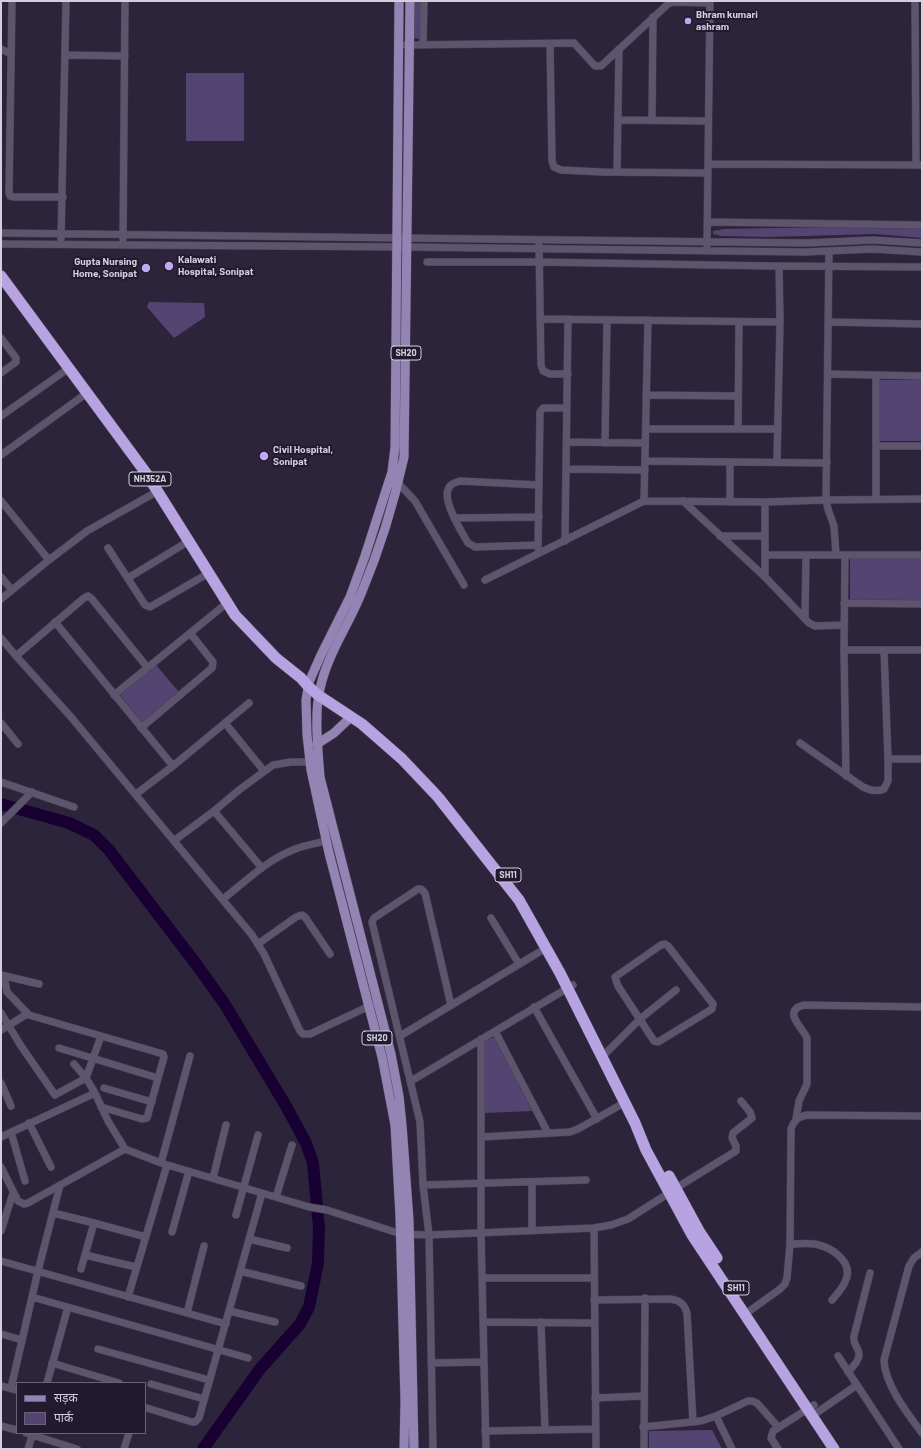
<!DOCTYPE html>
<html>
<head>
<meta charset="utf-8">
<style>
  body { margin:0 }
  #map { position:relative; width:923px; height:1450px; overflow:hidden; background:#2c243a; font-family:Barlow,"Noto Sans Devanagari",sans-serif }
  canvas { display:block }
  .frame { position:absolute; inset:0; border:2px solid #d3cfde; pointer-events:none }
  .legend { position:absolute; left:16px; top:1382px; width:130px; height:52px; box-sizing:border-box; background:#221b30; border:1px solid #696376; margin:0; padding:5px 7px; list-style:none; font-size:12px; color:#d3cfde }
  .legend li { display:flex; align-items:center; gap:8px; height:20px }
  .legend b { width:20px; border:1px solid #696376 }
</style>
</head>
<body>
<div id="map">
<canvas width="923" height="1450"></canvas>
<div class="frame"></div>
<ul class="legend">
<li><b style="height:5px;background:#9484b4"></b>सड़क</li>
<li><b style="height:11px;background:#544471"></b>पार्क</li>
</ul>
</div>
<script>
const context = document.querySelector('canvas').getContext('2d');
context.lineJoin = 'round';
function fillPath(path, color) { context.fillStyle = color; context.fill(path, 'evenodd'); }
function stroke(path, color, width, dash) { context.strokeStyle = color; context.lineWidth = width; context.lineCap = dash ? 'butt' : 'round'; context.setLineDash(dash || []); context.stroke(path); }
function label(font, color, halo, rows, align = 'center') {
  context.font = font + ' Barlow,sans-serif'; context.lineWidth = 4; context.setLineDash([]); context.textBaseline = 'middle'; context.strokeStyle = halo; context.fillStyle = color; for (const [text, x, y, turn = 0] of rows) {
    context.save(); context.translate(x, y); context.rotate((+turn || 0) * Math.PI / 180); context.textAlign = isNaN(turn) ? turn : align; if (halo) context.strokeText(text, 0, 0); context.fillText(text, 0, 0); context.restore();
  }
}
const green = new Path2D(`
  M413,1H421L420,39L412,38Z
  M186,73H244V141H186Z
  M882,226L922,229V238L875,234L769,237L721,236L713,234V231L724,229Z
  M149,302L204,303L205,317L174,338L147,307Z
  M880,380H922V441H880Z
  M850,559H922V600H850Z
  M156,665L179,692L142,722L120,695Z
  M495,1037L532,1111L485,1113L484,1041Z
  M712,1430L722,1449H649V1431Z`);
const river = new Path2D(`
  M1,804L69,823L94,835L109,850L196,964L224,1003L286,1106L306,1143L313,1163L319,1228L318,1263L309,1307L300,1324L260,1369L203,1449`);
const minor = new Path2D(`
  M12,1L9,193L10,196L14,197H63
  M915,1L916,165
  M550,44L552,161L554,167L561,170L602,172L708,173
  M405,45L574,43L595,66H601L668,4L674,2L710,3
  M423,45L424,1
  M1,49L11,54
  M65,55L125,56
  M618,120L708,121
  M652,120L653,17
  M708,164L922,165
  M617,172L619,49
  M708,222L922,225
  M1,233L807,243L873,240L922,243
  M61,239L66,1
  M123,239L125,1
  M1,244L406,247L805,252L872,249L922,252
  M539,245L541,365L543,371L550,374H568
  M707,245L710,1
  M829,251L826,500L828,509L834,526L836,555
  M427,262H539L771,266L922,267
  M540,319L780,322
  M829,322L922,324
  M1,338L16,358V362L1,373
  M828,374L922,376
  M646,395L738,396
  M1,416L69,368
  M646,429H778
  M738,429L739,322
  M567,442L645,443
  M605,443L607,320
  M876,446H922
  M1,455L87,393
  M645,461L827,463
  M777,462L780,322L779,266
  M566,469L645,470
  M395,482L398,483L415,501L464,585
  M876,499V375
  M1,501L49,560
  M644,501L648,320
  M683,501L765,577L809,623L815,626L844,625
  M730,502V462
  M454,518L539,517
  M720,536H765
  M565,541L568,319
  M538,545L475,547L468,543C462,532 438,496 451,485C453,483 457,482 460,481L539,485
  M108,548L145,605L150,607L209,573
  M538,548L540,412L543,408H567
  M765,555H922
  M845,555L844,650L846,776
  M1,577L12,590
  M765,577V502
  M128,578L189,541
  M485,580L644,501L765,502L826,500L922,499
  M1,599L49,560L87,531L158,491
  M844,603L922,604
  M805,619L806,555
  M55,622L173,766
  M1,638L16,656L71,717L252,935L264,954L300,1031L303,1034H310L378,1002
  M844,650H922
  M16,656L84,598L88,596L92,599L147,667
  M114,695L227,603
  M1,723L18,744
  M225,723L264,771
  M141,728L212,668L213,662L190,633
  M800,743L863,787C871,791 877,792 884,789L888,781V759L884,650
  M888,759H922
  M1,782L74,807
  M136,794L173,766L249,703
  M214,811L262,868
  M1,823L32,792
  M175,840L214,811L239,790L273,765L291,762H315
  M223,899C245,882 267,860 293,850C303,845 315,844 326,841
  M491,918L519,964
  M258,944L296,917L302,915L305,917L330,954
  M665,944L668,946L713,1004L712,1009L658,1042L654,1041L618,986L615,977L661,945Z
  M1,975L39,984
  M4,976L7,992L29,1015L163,1054L164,1057L147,1118L142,1119L101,1107
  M534,1007L597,1119
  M1,1013L21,1046L55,1095L86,1078L101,1036
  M1,1030L27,1014
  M495,1031L548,1133
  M400,1036L546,948
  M481,1039V1232L486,1449
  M59,1048L158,1078
  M602,1057L640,1019L676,990
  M74,1064L86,1078L95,1093L108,1121L125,1149L161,1163L309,1207L327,1210L401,1234L429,1235L594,1228L611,1225L628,1219L669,1193
  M411,1081L573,985
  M1,1083L11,1106
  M104,1088L152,1102
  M796,1119L799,1101L807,1084V1038C803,1028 781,1011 804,1005L922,1007
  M29,1123L51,1167
  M11,1132L25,1181
  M1,1137L95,1093
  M481,1137L570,1132L578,1129L624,1103
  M161,1163L190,1056
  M1,1167L18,1201L24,1204L28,1203L125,1149
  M213,1178L226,1125
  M532,1182V1230
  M423,1185L586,1180
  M676,1188L736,1151V1146L732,1138L733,1133L752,1118L750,1112L741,1101
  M276,1197L292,1145
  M53,1213L94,1223L81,1269
  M236,1215L258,1135
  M94,1223L146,1237
  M594,1228L596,1449
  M1,1231L13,1193
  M172,1232L189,1171
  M249,1239L287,1248
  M790,1244C798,1244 807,1243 815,1244C832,1247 855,1263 845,1282C842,1289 837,1294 832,1300
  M922,1252L914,1258L909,1266L884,1360C885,1385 907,1413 922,1433
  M85,1255L136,1267
  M1,1261L226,1324
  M240,1271L301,1286
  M482,1278H594
  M32,1297L248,1358
  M128,1297L167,1165
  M594,1300L669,1299C679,1300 684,1303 687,1313L693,1422
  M229,1311L275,1322
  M187,1313L204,1246
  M744,1315L780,1289L785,1284L787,1278L790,1244L791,1129C794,1120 798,1117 807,1115L922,1116
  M483,1322L594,1323
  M541,1322L545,1430
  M1,1334L22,1340
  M98,1349L209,1380
  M838,1356L899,1449
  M52,1363L119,1383
  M431,1363L484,1362
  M848,1372C852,1368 859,1361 859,1355C860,1348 852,1345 854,1336L870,1273
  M47,1383L68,1307
  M151,1384L204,1399
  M1,1386L17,1390
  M11,1388L38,1271L60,1185
  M595,1398L644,1396
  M147,1408L192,1422H195L199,1418L262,1193
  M716,1416L732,1449
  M812,1416L857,1385
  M1,1426L17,1430
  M643,1427L701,1421L716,1416L748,1401H752L757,1403L778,1427
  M485,1431L596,1429
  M26,1433L77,1449
  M28,1449L33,1433
  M124,1449L129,1433
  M433,1449L429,1235L423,1185L420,1122L372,922L374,918L418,889H421L425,893L451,1005
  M644,1449L645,1298
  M778,1449L771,1438L773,1431L814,1405`);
const major = new Path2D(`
  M399,1L395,447L392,472L365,556L350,597L321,655L309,682L306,700L307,735L311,770L329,853L382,1057L395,1125L400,1216L405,1401L404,1449
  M410,1L404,457C394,503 379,551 361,594C348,626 327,655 320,689C314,714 318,751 320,777L391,1054L399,1096L402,1125L409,1220L414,1449
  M317,744L334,733L351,717`);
const highway = new Path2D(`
  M1,276L146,473L235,615L276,658L301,678L308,686L318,695L362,724L402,759L438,797L519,900L560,973L635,1123L646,1150L692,1235L834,1449
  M669,1176L699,1231L717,1258`);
const markers = [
  [688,21,4,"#c1a8f3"],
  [169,266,5,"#c1a8f3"],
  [146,268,5,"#c1a8f3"],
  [264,456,5,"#c1a8f3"]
];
const shields = [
  [406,353,30],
  [150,479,42],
  [508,875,26],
  [377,1038,30],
  [736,1288,26]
];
const shieldNames = [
  ["SH20",406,353],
  ["NH352A",150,479],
  ["SH11",508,875],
  ["SH20",377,1038],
  ["SH11",736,1288]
];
const poiNames = [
  ["Bhram kumari",696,15],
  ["ashram",696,27],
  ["Kalawati",178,260],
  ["Hospital, Sonipat",178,272],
  ["Gupta Nursing",137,262,"right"],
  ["Home, Sonipat",137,274,"right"],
  ["Civil Hospital,",273,450],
  ["Sonipat",273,462]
];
fillPath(green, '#544471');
stroke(river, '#180132', 12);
stroke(minor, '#463f52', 8);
stroke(major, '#463f52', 10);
stroke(highway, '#463f52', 12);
stroke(minor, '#5d556e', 7);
stroke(major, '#9484b4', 9);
stroke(highway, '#b8a3e2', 11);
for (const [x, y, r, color] of markers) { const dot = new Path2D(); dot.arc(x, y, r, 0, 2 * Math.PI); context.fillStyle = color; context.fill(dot); stroke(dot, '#221b30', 1.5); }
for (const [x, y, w] of shields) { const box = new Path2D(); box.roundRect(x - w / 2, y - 7, w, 14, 3); context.fillStyle = '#221b30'; context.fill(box); stroke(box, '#d3cfde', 1); }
label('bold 9px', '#d3cfde', null, shieldNames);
label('bold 10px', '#d3cfde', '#221b30', poiNames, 'left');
</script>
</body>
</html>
